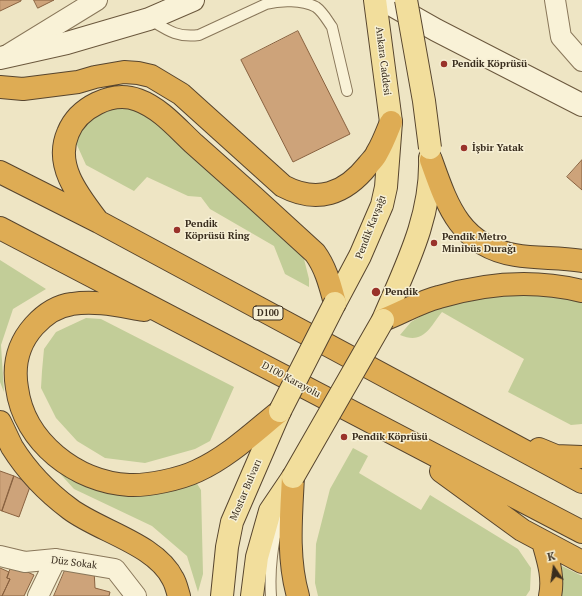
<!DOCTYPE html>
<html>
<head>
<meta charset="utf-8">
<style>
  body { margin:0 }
  #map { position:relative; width:582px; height:596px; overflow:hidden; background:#eee5c4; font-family:"PT Serif",serif }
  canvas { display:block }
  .north { position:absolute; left:534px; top:548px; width:40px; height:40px; -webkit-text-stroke:3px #f6efd4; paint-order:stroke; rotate:347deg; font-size:11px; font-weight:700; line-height:16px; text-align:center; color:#392d1e }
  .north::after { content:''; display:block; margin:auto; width:14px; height:18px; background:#392d1e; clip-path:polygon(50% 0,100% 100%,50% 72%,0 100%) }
</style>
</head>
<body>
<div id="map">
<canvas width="582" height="596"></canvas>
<div class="north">K</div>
</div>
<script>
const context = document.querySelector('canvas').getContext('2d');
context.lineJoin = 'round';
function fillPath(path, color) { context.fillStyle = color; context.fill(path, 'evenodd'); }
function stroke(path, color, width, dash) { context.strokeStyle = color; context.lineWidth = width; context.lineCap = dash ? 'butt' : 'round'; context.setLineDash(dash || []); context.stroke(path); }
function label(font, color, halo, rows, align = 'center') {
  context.font = font + ' "PT Serif",serif'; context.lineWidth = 3; context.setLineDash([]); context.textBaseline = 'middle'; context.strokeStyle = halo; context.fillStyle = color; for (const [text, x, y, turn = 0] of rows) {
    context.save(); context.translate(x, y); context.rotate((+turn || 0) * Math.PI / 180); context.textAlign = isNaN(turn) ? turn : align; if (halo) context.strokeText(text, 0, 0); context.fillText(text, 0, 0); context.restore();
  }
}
const green = new Path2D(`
  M102,104L144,109L302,251L309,279V287L285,274L274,246L210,209L201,197L188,196L147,177L134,191L86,165L77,145L69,139Z
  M0,260L46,289L13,309L1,345L4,392L0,382Z
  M491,290L582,297V424L571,425L508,392L524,359L442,312C430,327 424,345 400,335L411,322L431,310Z
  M86,318L101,319L234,387L210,441L195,449L145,463L105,458L77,441L56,418L41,388L42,371L44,349L56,332Z
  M353,448L368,456L359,473L421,510L430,495L518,549L531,568L530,590L526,596H318L315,583L316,544L330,489Z
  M45,457L98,485L194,479L201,490L203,574L198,592L187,556L152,526L74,489Z
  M556,563L582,576V596H555Z`);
const building = new Path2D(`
  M0,0H21V1L0,11Z
  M34,0H54L38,8Z
  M298,31L350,134L293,162L241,60Z
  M582,160V190L567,177Z
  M0,471L14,476L2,511L0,510Z
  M14,476L31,484L19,517L2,511Z
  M12,565L34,575L24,596H2L10,579L7,578Z
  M0,568L9,572L7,578L10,579L2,596H0Z
  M66,568L94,570L95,588L110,592L109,596H54Z`);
const lane = new Path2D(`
  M149,19C167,30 177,38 199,35L266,4C281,0 302,0 316,7C323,12 327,20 332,27L347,91
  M271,596C269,568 273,544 279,517`);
const street = new Path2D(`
  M555,0L561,37L582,61
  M9,54L97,0
  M0,556L25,562L56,559L115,569L136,596
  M38,596L56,559`);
const secondary = new Path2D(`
  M383,0L436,30L582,105
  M0,58L67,43L149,19L193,0`);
const primary = new Path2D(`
  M335,303L360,256L382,205L386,187L391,122L375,0
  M383,320C405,268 432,217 430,158
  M222,596L227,547L232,522L280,411
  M252,596L257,557L270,511L293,477`);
const highway = new Path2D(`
  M0,87L23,89L78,82L95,77L124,72L138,73L151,76L181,94L283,186C317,204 345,194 368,165C371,161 375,158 377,153C383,143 387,132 391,122
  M431,160C447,205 460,246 515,255C537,259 560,257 582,261
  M0,172L99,222L582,482
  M97,220C78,195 54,165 68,133C78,108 112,90 138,100C160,108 177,128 193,143C234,179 275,216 315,253C326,268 330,285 335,303
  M0,228L582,532
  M144,310C120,306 96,300 72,304C56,306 44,315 34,326C18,344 13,365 17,388C24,442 76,482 129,485C148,486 180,479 197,471C228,457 254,432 280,411
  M383,320C402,313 419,302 439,297C486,283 534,279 582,291
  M0,422C4,430 8,439 12,447C27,471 47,492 70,509C99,531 156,544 173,579C176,584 177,590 179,596
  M539,449L556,456L582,457
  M441,471L522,530L582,562
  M293,477C291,516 287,558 298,596
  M543,542C548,560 554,577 550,596`);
const primaryBridge = new Path2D(`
  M406,0L424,101L430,148
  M280,411L335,303
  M293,477L383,320`);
const markers = [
  [444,64,4,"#99322a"],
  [464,148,4,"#99322a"],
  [177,230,4,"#99322a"],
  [434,243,4,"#99322a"],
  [376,292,5,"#99322a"],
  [344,437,4,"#99322a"]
];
const shields = [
  [268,313,30]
];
const shieldNames = [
  ["D100",268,313]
];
const streetNames = [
  ["Ankara Caddesi",383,61,83],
  ["Pendik Kavşağı",371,227,-69],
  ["D100 Karayolu",291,380,28],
  ["Mostar Bulvarı",246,490,-67],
  ["Düz Sokak",74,563,7]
];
const poiNames = [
  ["Pendi̇k Köprüsü",452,64],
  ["İşbir Yatak",472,148],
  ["Pendi̇k",185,224],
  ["Köprüsü Ri̇ng",185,236],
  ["Pendik Metro",442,237],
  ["Minibüs Durağı",442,249],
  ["Pendik",385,292],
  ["Pendik Köprüsü",352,437]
];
fillPath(green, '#c2cd98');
fillPath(building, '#cda37a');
stroke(building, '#896240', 1);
stroke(lane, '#89775a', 12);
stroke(street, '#89775a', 22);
stroke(secondary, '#6b583d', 24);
stroke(primary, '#57452e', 24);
stroke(highway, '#57452e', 24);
stroke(lane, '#f9f2d7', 10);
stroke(street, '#f9f2d7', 20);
stroke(secondary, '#f9f2d7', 22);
stroke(primary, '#f2de9c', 22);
stroke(highway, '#deac54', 22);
stroke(primaryBridge, '#57452e', 24, []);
stroke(primaryBridge, '#f2de9c', 22);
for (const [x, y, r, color] of markers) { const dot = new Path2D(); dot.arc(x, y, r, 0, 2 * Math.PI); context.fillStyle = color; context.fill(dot); stroke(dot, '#f6efd4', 1.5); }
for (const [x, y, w] of shields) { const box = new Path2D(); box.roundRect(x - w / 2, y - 7, w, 14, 3); context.fillStyle = '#f6efd4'; context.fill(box); stroke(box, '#392d1e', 1); }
label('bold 9px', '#392d1e', null, shieldNames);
label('10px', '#392d1e', '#f6efd4', streetNames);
label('bold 10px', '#392d1e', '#f6efd4', poiNames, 'left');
</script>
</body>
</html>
